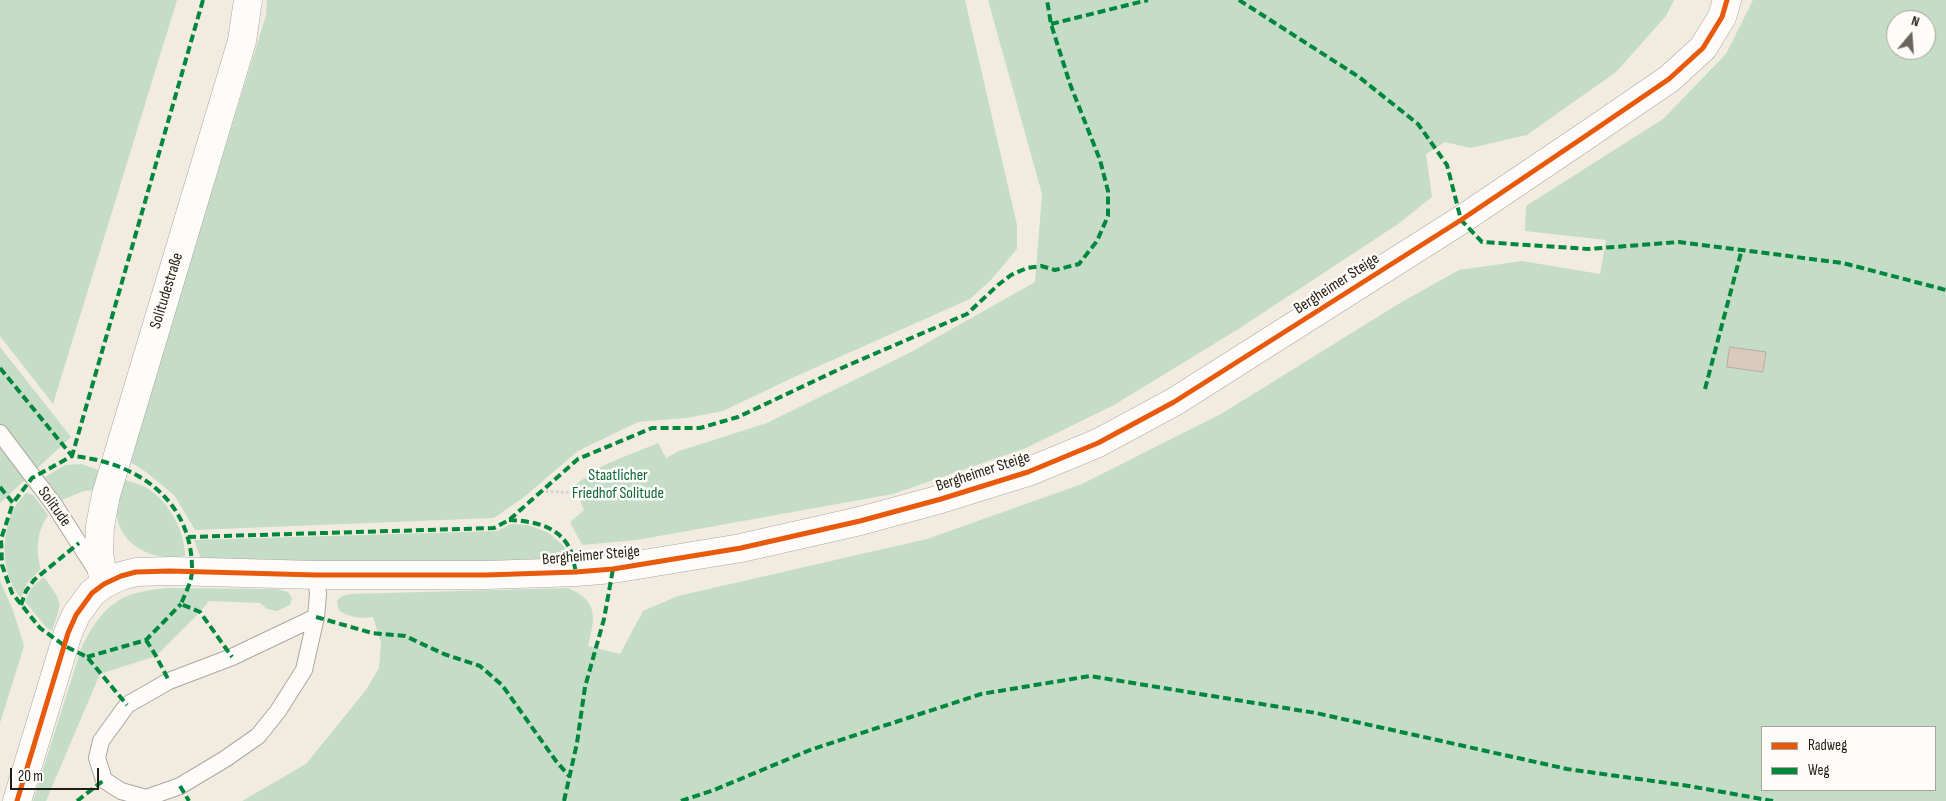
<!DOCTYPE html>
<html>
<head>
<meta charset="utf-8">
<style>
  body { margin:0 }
  #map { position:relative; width:1946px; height:801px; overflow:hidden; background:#f2ece0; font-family:"Sofia Sans Condensed",sans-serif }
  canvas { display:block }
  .legend { position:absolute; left:1761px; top:726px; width:175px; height:65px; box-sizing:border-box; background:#fefcf8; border:1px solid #a6a39d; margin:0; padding:6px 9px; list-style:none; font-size:15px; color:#211d15 }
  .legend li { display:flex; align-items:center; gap:10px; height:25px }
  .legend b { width:25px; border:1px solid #a6a39d }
  .north { position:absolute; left:1886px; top:10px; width:50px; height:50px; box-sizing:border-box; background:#fefcf8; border:1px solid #a6a39d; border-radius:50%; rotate:18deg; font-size:14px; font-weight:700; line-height:20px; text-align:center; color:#211d15 }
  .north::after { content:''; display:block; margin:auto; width:18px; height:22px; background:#6a655c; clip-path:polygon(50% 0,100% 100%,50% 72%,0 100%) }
  .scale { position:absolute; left:10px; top:768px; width:89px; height:22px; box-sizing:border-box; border:2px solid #211d15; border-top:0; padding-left:6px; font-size:15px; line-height:18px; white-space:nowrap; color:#211d15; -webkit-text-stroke:4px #fefcf8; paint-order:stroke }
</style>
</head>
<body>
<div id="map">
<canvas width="1946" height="801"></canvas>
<ul class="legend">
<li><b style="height:6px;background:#e8590c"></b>Radweg</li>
<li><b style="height:6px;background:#00873e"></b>Weg</li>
</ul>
<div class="north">N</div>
<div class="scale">20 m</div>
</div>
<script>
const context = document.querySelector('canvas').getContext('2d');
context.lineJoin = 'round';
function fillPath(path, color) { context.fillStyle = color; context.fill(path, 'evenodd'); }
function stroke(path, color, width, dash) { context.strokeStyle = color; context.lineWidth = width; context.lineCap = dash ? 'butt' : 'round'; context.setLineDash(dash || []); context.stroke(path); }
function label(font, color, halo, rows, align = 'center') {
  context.font = font + ' "Sofia Sans Condensed",sans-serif'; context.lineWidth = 5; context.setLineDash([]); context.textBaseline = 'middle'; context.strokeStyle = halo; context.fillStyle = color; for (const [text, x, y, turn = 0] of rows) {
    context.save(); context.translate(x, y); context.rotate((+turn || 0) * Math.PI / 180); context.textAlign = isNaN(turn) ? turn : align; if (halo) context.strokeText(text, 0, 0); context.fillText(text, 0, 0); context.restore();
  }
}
const green = new Path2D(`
  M0,0H177L53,404L0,336Z
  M267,0H965L1017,225V249L990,281L970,299L792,378L723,411L686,418L638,422L578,451L524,497L494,518L195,530L174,495L146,472L129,461L266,15Z
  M988,0H1674L1666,16L1616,72L1527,135L1470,148L1445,142L1426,154L1432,197L1398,224L1240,328L1114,405L1026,448L893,494L637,540L582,545L570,522L584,510L573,486L604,465L658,443L666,458L679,451L767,423L911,352L1035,282L1042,194Z
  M1753,0H1946V801H242L306,764L366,690L379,668L381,643L373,617C364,619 349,617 341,612C338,610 338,605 337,601L342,596L350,594L568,588C599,601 595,618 588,646L620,654L643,611L678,596L927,539L1082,484L1221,414L1400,303L1459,270L1522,261L1600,274L1606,240L1525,231L1526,206L1663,119L1726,54ZM1896,20H1926V50H1896ZM1762,727H1935V790H1762Z
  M0,347L71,437L0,503Z
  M82,464L98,470L94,490L84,491L62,500L45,477L65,465Z
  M125,480C130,482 136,483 141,485C166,496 185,529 185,556C137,564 99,527 125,480Z
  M26,493L33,495L48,515C37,531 35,551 41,569L27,583L21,598C0,574 0,532 16,505C19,501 23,497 26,493Z
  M511,524L528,525L547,532L564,546L568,558C446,567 323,562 201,559L194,540L497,531Z
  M44,577C63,605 63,599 52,631L46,627L25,602C29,590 34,584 44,577Z
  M0,581L13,610L24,646L0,723Z
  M168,588L277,589L288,592L292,598L290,605L277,611L267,609L260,603L209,601L200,612L156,656L100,674L46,801H33L82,646C105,603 120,592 168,588Z`);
const building = new Path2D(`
  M1730,347L1766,352L1763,372L1727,367Z`);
const path = new Path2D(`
  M541,491L576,493`);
const lane = new Path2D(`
  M0,433L55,506L96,570
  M316,575L318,594L316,617L304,670L278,711L258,736L225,759L180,786L146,798L121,791L104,780L97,758L101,741L127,705L169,681L232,657L316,617`);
const secondary = new Path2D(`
  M104,584L99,553L100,526L106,495L242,41L248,0
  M17,801L68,633L76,615L92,593L104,584L121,576L136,572L170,571L316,575H486L576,572L613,569L741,548L860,521L941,499L1028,472L1098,443L1174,402L1461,220L1587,135L1669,79L1703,48L1722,17L1727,0`);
const quiet = new Path2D(`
  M203,0L72,456C137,462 193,500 192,571C192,581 185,594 181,604L200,612L232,657
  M1239,0L1359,77L1418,124L1447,165L1461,220L1482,242L1588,249L1679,242L1843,263L1946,290
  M1051,24L1148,0
  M0,368L72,456L32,478L13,503
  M1705,389L1742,249
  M0,487L13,503L1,539L2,565L12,593L40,628L65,646L87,657L127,705
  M509,520C532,521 558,525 570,549C573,556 574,565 576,572
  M188,537L494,528L509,520L578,459L652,428H700L738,417L844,367L967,314L998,285L1011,275L1027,268L1041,266L1055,270L1079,264L1097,241L1108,216V191L1100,160L1070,84L1051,24L1047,0
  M21,605L26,591L34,580L79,543
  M316,617L372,633L405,636L444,654L480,666L502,685L556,761L570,777
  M146,640L156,656L169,681
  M87,657L146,640L181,604
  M180,786L189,801
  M77,801L104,780
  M564,801L577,743L585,687L604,619L613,569
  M681,801L714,790L810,750L981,694L1090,676L1316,713L1567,769L1689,786L1773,801`);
const cycleway = new Path2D(`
  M17,801L68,633L76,615L92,593L104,584L121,576L136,572L170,571L316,575H486L576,572L613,569L741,548L860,521L941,499L1028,472L1098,443L1174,402L1461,220L1587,135L1669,79L1703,48L1722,17L1727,0`);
const streetNames = [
  ["Bergheimer Steige",1337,284,-33],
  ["Solitudestraße",167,291,-73],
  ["Bergheimer Steige",983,472,-18],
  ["Solitude",54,507,54],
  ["Bergheimer Steige",591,556,-5]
];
const parkNames = [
  ["Staatlicher",618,476],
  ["Friedhof Solitude",618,494]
];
fillPath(green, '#c5dcc6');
fillPath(building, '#dbcabc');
stroke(building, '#b4ada5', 1);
stroke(lane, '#aca79e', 18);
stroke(secondary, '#aca79e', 29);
stroke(path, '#d3d2cf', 3, [2.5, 2.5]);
stroke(lane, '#fdfcfa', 16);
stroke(secondary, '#fdfcfa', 28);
stroke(quiet, '#00873e', 4, [8, 4]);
stroke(cycleway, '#e8590c', 5);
label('16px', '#211d15', '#fefcf8', streetNames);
label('16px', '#0b673b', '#fefcf8', parkNames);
</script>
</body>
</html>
